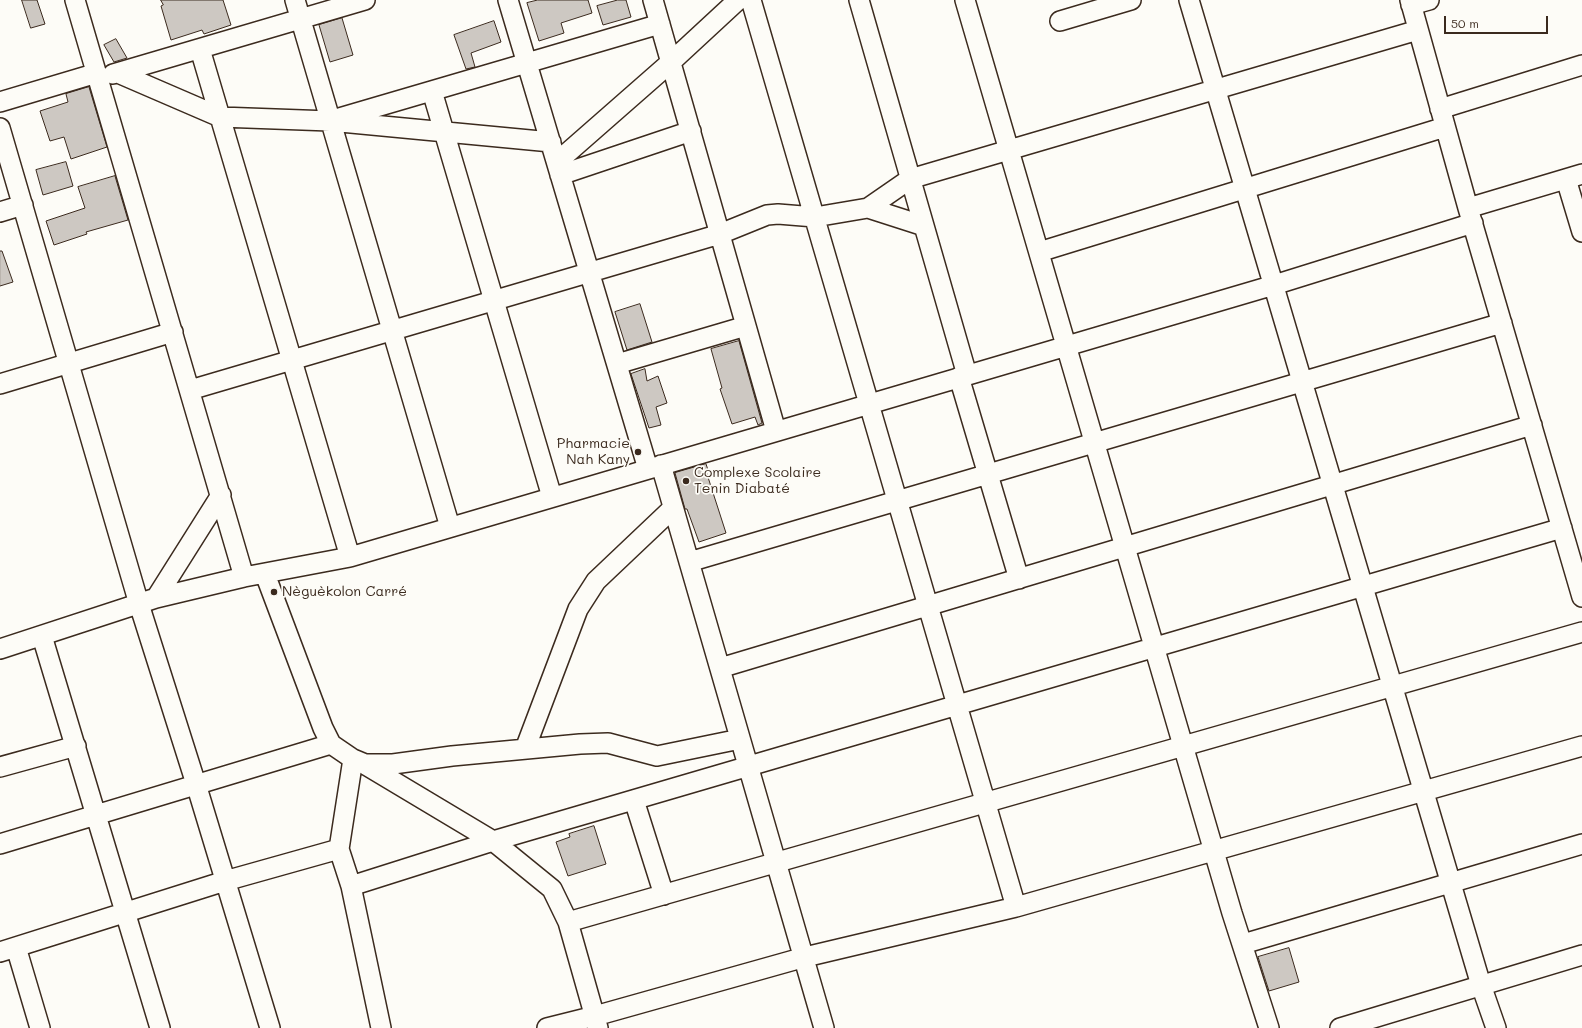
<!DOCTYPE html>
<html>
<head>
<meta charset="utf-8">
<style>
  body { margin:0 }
  #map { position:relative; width:1582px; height:1028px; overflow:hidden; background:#fdfcf7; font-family:Mali,sans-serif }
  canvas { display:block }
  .scale { position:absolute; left:1444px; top:16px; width:104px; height:18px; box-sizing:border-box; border:2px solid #3b2a1e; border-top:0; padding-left:5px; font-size:12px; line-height:14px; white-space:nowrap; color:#3b2a1e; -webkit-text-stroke:3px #fdfcf7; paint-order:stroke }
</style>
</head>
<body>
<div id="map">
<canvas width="1582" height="1028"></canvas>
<div class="scale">50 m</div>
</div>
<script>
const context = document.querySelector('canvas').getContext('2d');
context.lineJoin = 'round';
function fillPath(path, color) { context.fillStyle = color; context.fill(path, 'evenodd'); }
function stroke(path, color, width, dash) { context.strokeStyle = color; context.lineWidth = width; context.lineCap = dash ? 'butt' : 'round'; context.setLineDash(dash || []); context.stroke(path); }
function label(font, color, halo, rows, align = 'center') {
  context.font = font + ' Mali,sans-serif'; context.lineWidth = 3.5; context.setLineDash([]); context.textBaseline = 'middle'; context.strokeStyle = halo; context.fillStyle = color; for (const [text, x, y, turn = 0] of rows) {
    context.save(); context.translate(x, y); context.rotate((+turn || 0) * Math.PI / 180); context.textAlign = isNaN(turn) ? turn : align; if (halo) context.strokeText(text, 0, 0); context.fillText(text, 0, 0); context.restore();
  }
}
const building = new Path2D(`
  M22,0H37L45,24L31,28Z
  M161,0H223L231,25L204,34L202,30L171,40L161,6L163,5Z
  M538,0H588L592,13L561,23L564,33L539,41L527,3Z
  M618,0H626L631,17L603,25L597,6Z
  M342,18L353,55L330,62L319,25Z
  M494,21L501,42L471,53L475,67L466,69L454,35Z
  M116,39L127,58L114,62L104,45Z
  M89,87L107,147L71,159L64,137L50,141L40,111L68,102L66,94Z
  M66,162L73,186L43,195L36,170Z
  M115,176L128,220L86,232L87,234L54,245L46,221L85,208L78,187Z
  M0,251H2L13,282L0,286Z
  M640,304L652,342L627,350L615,312Z
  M739,341L762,423L758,425L755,417L732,424L720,389L722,388L711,349Z
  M645,369L647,381L658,376L667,403L656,407L661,425L649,428L631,374Z
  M706,464L708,470L706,471L726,533L699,542L687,509H685L675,473Z
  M594,826L606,864L568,876L556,842L570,837L569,834Z
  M1289,948L1299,982L1269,991L1258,957Z`);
const minor = new Path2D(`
  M75,0L244,577
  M295,0L450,527
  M508,0L648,469
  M653,0L776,431
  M751,0L1016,907
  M859,0L967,375
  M965,0L1232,913L1269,1028
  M1189,0L1481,985L1496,1028
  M1410,0L1468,208L1582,597
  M1411,5L1429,0
  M1060,21L1131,0
  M200,49L350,557
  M118,73L220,117L330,121L551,142
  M113,74L365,0
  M432,91L552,497
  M0,102L97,73
  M1440,109L1582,65
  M339,118L660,24
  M0,128L139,604L196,784L270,1028
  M557,162L671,62L738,0
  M560,175L691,131
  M1566,179L1582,232
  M868,208L924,226
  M1468,208L1582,174
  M0,212L23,205
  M1039,252L1445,127
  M617,364L746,326
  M959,377L1019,579
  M0,384L173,332
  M190,390L720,234L767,215L778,214L815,217L868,208L910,179L1418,30
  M661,465L824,1028
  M689,562L1502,323
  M265,574L323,728L331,744L353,759L365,764H393L452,756L580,744L608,743L657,756L740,739
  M156,598L221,495
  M42,636L160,1028
  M0,649L156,598L244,577L350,557L1274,285L1473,223
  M720,668L1532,425
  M525,749L578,609L596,581L673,508
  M353,759L339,849L351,886L381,1028
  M366,765L493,841L552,889L568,922L598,1028
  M0,767L76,746
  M634,800L664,895
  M0,844L331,744
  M351,886L493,841L1562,528
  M568,922L1582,632
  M1243,944L1582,844
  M16,947L40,1028
  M0,952L225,881L339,849
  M547,1028L595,1016L805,957L1016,907L1582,746
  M1340,1028L1582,955`);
const markers = [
  [638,452,4,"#3b2a1e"],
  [686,481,4,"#3b2a1e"],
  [274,592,4,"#3b2a1e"]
];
const poiNames = [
  ["Pharmacie",630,444,"right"],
  ["Nah Kany",630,460,"right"],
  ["Complexe Scolaire",694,473],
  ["Tenin Diabaté",694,489],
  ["Nèguèkolon Carré",282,592]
];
fillPath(building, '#cdc8c2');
stroke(building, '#3b2a1e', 1);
stroke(minor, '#3b2a1e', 22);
stroke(minor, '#fdfcf7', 19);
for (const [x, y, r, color] of markers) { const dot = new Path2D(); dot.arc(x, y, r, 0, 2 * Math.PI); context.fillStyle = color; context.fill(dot); stroke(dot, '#fdfcf7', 1.5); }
label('14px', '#3b2a1e', '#fdfcf7', poiNames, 'left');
</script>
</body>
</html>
